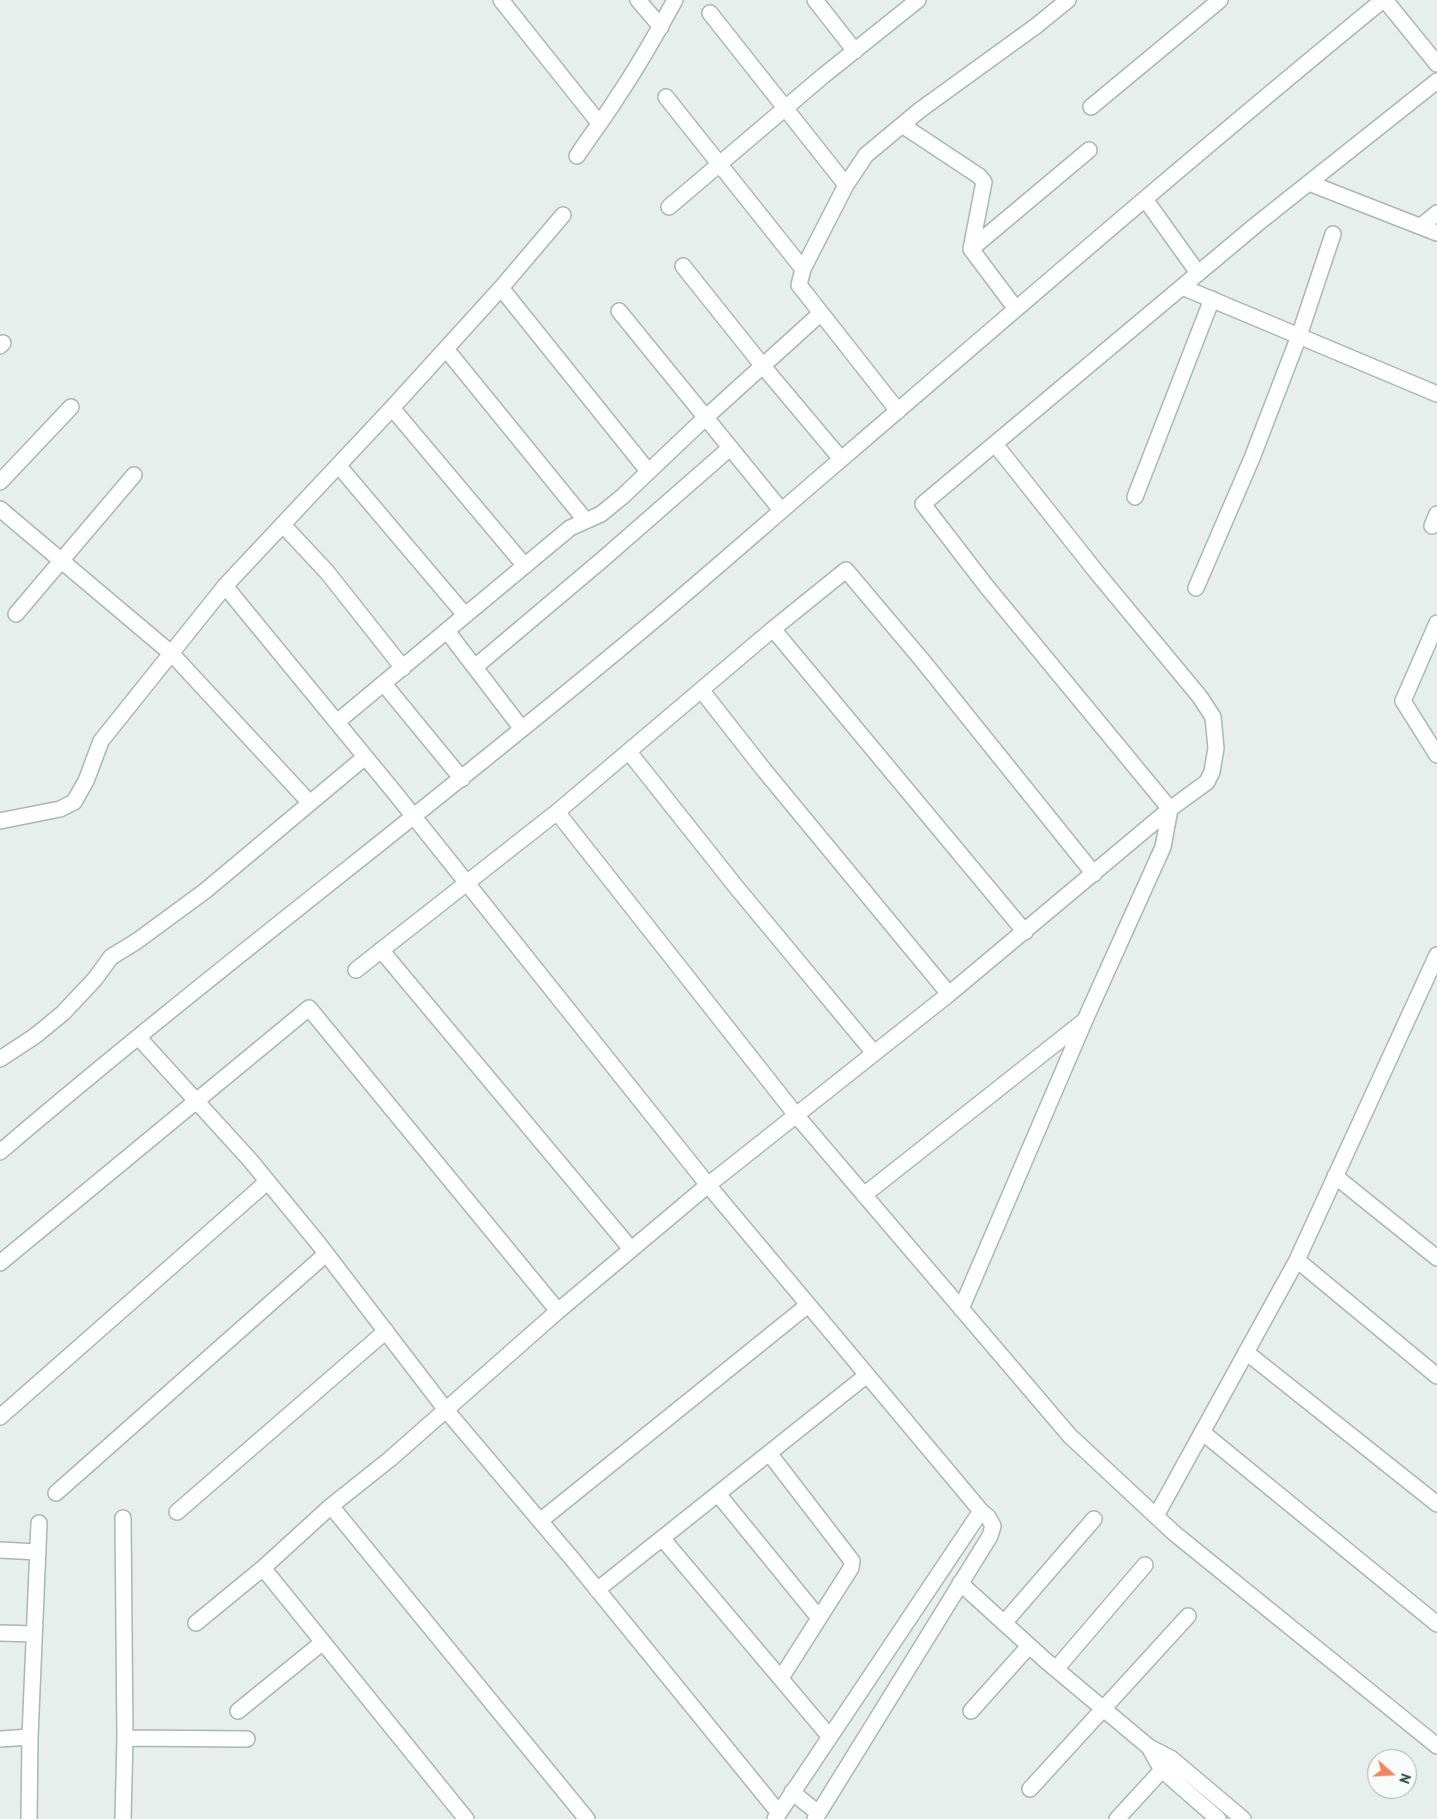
<!DOCTYPE html>
<html>
<head>
<meta charset="utf-8">
<style>
  body { margin:0 }
  #map { position:relative; width:1437px; height:1819px; overflow:hidden; background:#e6efeb; font-family:"PT Sans",sans-serif }
  canvas { display:block }
  .north { position:absolute; left:1367px; top:1749px; width:50px; height:50px; box-sizing:border-box; background:#f7fbf9; border:1px solid #a3b1ad; border-radius:50%; rotate:109deg; font-size:14px; font-weight:700; line-height:20px; text-align:center; color:#24423a }
  .north::after { content:''; display:block; margin:auto; width:18px; height:22px; background:#f4845f; clip-path:polygon(50% 0,100% 100%,50% 72%,0 100%) }
</style>
</head>
<body>
<div id="map">
<canvas width="1437" height="1819"></canvas>
<div class="north">N</div>
</div>
<script>
const context = document.querySelector('canvas').getContext('2d');
context.lineJoin = 'round';
function stroke(path, color, width, dash) { context.strokeStyle = color; context.lineWidth = width; context.lineCap = dash ? 'butt' : 'round'; context.setLineDash(dash || []); context.stroke(path); }
const street = new Path2D(`
  M501,0L599,123
  M638,0L661,27
  M815,0L855,51
  M710,13L846,185
  M666,97L803,269
  M1091,107L1220,0
  M902,125L979,176L984,182L971,249L1016,309
  M577,156C590,136 605,117 618,96C639,65 657,33 675,0
  M1309,183L1437,233
  M1145,199L1198,273
  M669,207L823,76L918,0
  M1421,226L1437,213
  M971,249L1089,150
  M683,266L762,365L841,459
  M1182,287L1437,394
  M501,288L648,471
  M619,311L781,510
  M0,346L3,343
  M446,349L586,521
  M392,408L525,566
  M898,411L799,285L803,269L846,185L866,155L920,110L1036,26L1068,0
  M338,465L465,615
  M0,482L71,407
  M1135,497L1212,299
  M0,509L172,654L310,803
  M283,525L327,572L403,668
  M1432,526L1437,514
  M225,586L395,793L708,1185L949,994L764,770L702,691
  M1196,588L1252,458L1299,336L1333,234
  M16,614L134,475
  M773,629L1025,932
  M447,631L522,729
  M475,667L603,559L730,448
  M384,684L462,779
  M337,722L570,528L601,514L623,496L705,418L821,313
  M629,752L737,888L874,1053
  M557,812L796,1115L1070,1436L1174,1533L1437,1746
  M0,821L60,809L74,802L86,781L101,741L225,586L392,408L501,288L563,215
  M381,950L631,1249
  M356,970L557,812L773,629L846,570L922,660L1094,874
  M949,994L1170,809L1207,782L1212,772L1216,748L1213,717L1200,697L1098,574L995,444
  M139,1038L250,1160L318,1243L446,1410L574,1561L779,1813
  M0,1059L35,1036L63,1013L95,979L111,957L137,941L205,891L365,757
  M0,1152C211,972 433,806 646,627C713,571 778,513 845,456C1023,303 1201,149 1383,0
  M1335,1176L1437,1258
  M864,1195L1084,1021
  M1297,1260L1437,1376
  M0,1263L309,1008L558,1311
  M961,1309L1085,1020L1163,847L1170,809L987,587L923,504L1257,224L1437,81
  M1246,1352L1437,1504
  M0,1417L267,1182
  M1202,1432L1437,1624
  M769,1453L852,1561L851,1568L781,1678
  M56,1493L326,1254
  M718,1494L819,1618
  M331,1506L587,1819
  M177,1512L386,1331
  M1156,1516L1297,1260L1437,955
  M540,1521L808,1305
  M662,1538L830,1737
  M0,1550L38,1552
  M960,1583L1045,1660L1149,1747L1162,1770L1218,1819
  M597,1590L867,1375
  M196,1623L263,1568
  M1004,1623L1094,1519
  M0,1633L34,1634
  M1056,1669L1145,1565
  M238,1711L323,1642
  M971,1711L1029,1646
  M125,1738L247,1739
  M0,1739L30,1737
  M1149,1747L1172,1759L1243,1819
  M1030,1789L1188,1616
  M792,1792L818,1813
  M29,1819L30,1737L39,1523
  M123,1819L125,1738L123,1518
  M466,1819L263,1568L331,1506L390,1459L558,1311L708,1185L981,1511L988,1517L993,1526L990,1536L815,1819
  M775,1819L981,1511
  M1117,1819L1162,1770`);
const secondary = new Path2D(`
  M1385,0L1437,64
  M1437,623L1403,701L1437,755`);
stroke(street, '#a8b8b2', 18);
stroke(secondary, '#a4bbb3', 18);
stroke(street, '#fff', 15);
stroke(secondary, '#fff', 15);
</script>
</body>
</html>
